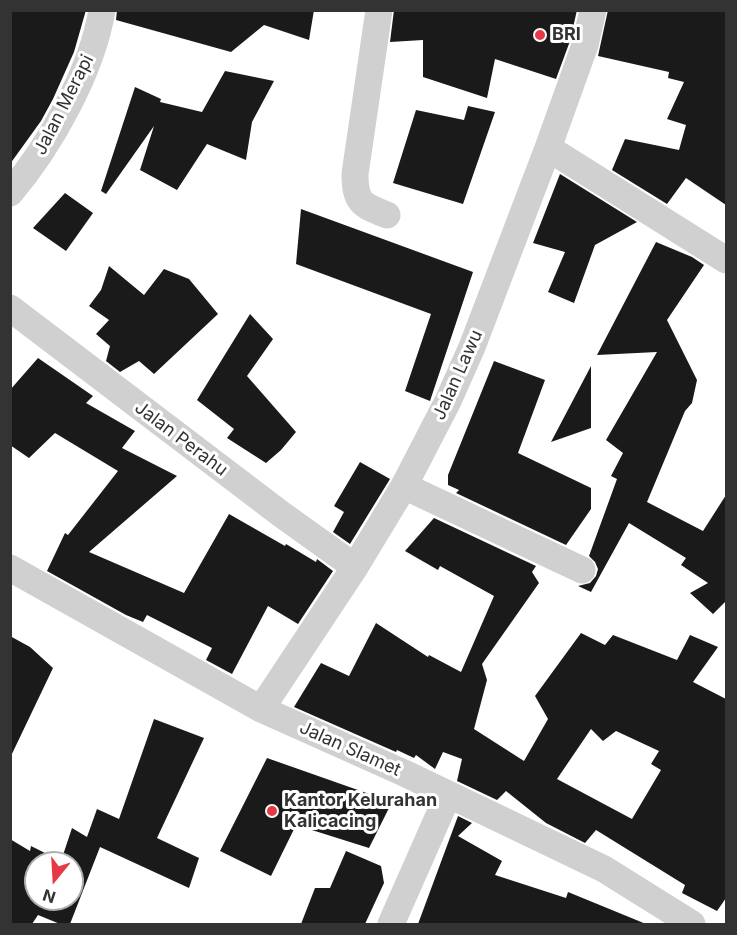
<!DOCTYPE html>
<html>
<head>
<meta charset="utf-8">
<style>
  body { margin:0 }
  #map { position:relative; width:737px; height:935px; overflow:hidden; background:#fff; font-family:Inter,sans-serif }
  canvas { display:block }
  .frame { position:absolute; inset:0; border:12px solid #333; pointer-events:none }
  .north { position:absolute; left:24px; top:851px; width:60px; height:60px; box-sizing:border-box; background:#fff; border:2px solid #adadad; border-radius:50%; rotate:198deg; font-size:16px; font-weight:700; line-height:24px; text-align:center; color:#333 }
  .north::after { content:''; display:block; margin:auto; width:21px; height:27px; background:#e63946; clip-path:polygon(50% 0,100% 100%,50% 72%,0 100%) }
</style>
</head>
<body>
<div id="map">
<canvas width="737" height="935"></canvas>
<div class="frame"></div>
<div class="north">N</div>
</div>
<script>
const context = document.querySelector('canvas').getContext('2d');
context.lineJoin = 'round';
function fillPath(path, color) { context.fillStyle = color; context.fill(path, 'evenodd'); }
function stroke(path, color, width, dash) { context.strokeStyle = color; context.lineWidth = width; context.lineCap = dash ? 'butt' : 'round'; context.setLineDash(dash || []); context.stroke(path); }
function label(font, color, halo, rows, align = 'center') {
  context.font = font + ' Inter,sans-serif'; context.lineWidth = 6; context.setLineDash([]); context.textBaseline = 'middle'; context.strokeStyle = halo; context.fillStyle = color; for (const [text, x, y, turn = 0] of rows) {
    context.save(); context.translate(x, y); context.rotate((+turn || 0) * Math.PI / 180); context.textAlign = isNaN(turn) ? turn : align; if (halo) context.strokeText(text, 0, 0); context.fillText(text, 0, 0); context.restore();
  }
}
const building = new Path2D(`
  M10,10H86L74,52L53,99L41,121L10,164Z
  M117,10H314L309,40L264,25L231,52L116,20Z
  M394,10H577L570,41L556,79L495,59L487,98L423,77V40L390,42Z
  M608,10H726V205L686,178L667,204L612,170L625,139L679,150L686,125L667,119L684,82L668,78L669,72L598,56Z
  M225,71L274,81L252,122L246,160L207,144L177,190L140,170L154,126L106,194L101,191L135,87L161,99L160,102L202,112Z
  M468,106L495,112L463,204L393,183L416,110L464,120Z
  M560,174L637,222L595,245L574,303L548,292L565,252L533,243Z
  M65,193L93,213L66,251L33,228Z
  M301,209L473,272L430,401L405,391L431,314L296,264Z
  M656,242L692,257L704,265L667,320L697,380L692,403L685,411L647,502L703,531L726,495V601L713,614L690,593L708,583L681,565L686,558L629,523L591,592L578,586L590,583L596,576L598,569L595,562L589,556L617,479L611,476L623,453L606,440L657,352L597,355Z
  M109,266L144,295L164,269L189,279L218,314L154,374L139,361L120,372L106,361L110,346L96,334L109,320L89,306L101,290Z
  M250,314L273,339L247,376L296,432L281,450L266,463L227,438L234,429L197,400Z
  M38,358L93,396L86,403L135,431L122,448L177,476L89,552L184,593L229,514L285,546L286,544L316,562L317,559L333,571L298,624L268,606L232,674L206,660L212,648L147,615L143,622L126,615L47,571L65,533L68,535L118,471L55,433L29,458L10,445V390Z
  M494,361L545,380L518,453L591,488V509L566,545L456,493L459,490L448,485V475Z
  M591,366V428L551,442Z
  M360,462L390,479L350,544L333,532L344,512L334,506Z
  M434,518L536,566L532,572L539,583L482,664L487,680L474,729L524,761L548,719L535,696L581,633L605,645L613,635L677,660L690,635L718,647L693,682L726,699V898L717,911L682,893L685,885L596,830L585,843L546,823L506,791L497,800L457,781L462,759L443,752L435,769L416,755L414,758L397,750L396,752L294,707L321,663L349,676L376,623L428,657L429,655L461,672L494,596L440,566L438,570L405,551ZM591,729L603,741L616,731L659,751L651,764L661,770L632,819L557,779Z
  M10,636L30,647L53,668L10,758Z
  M154,719L204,738L157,838L199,858L189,888L100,847L70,924H60L38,915L32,924H10V839L30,851L31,846L61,861L72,828L87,837L97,809L119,819ZM36,863H72V899H36Z
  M267,758L392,802L369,848L296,825L271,876L220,851Z
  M458,816L472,823L458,836L502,861L495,875L566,898L568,892L646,924H418Z
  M346,851L381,866L384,883L365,924H301L315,888H330Z`);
const street = new Path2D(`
  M379,10L355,174C355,203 362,205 387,215
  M548,148L726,260
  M10,193C50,146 92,71 102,10
  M10,308L281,514L355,567
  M404,486L582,570
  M10,568L261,709L404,773L604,869L692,924
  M261,709L355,567L404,486L448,401L472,347L548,148L585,45L593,10
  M391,924L448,795`);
const markers = [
  [540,35,6,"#e63946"],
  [272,811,6,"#e63946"]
];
const poiNames = [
  ["BRI",552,35],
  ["Kantor Kelurahan",284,801],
  ["Kalicacing",284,822]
];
const streetNames = [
  ["Jalan Merapi",64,105,-63],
  ["Jalan Lawu",458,375,-66],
  ["Jalan Perahu",181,439,37],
  ["Jalan Slamet",350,749,24]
];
fillPath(building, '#1a1a1a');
stroke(street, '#d0d0d0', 27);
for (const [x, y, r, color] of markers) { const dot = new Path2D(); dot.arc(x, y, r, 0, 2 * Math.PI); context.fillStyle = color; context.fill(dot); stroke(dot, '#fff', 2); }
label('bold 18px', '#333', '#fff', poiNames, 'left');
label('18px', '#333', '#fff', streetNames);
</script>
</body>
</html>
